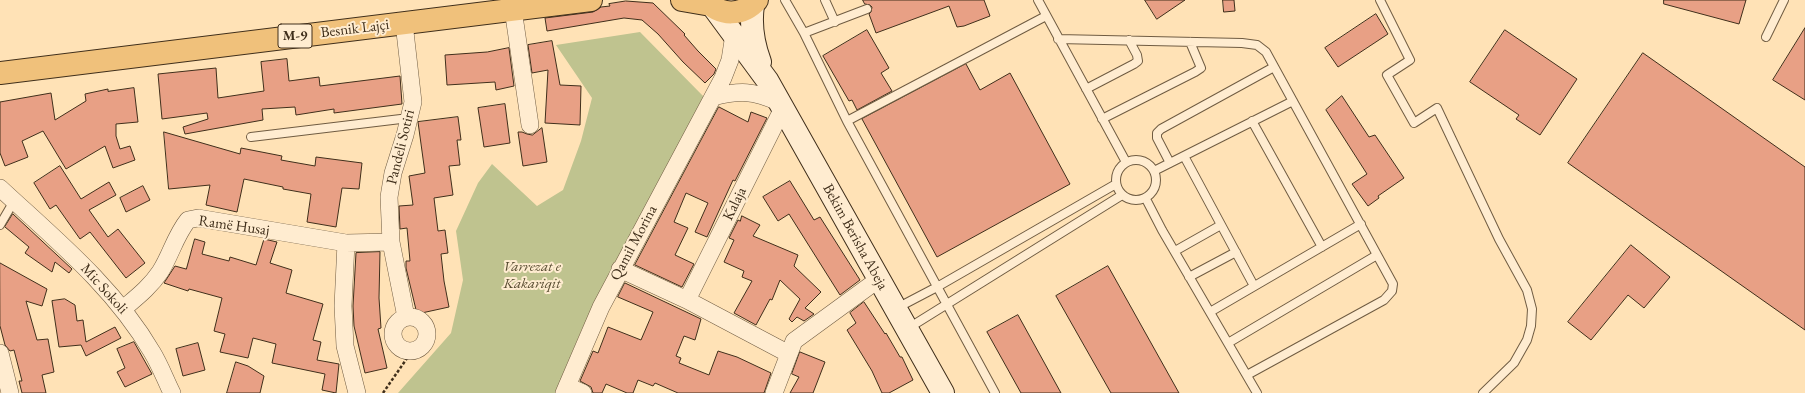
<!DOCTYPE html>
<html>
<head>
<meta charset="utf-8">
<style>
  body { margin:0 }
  canvas { display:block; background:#ffe2b6 }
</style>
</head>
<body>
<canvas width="1805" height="393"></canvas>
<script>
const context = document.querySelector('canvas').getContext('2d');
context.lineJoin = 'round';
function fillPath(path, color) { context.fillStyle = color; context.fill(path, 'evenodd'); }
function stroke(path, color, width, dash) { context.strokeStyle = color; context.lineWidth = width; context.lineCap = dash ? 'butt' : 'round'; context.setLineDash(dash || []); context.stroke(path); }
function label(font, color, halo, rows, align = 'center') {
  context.font = font + ' "EB Garamond",serif'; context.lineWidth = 4; context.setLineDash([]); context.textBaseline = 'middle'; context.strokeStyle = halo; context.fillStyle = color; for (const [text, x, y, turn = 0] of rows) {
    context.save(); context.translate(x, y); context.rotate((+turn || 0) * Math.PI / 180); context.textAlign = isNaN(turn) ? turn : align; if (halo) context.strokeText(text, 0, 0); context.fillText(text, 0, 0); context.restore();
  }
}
const green = new Path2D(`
  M640,32L704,97L608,276L582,329L555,393H398L451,333L463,280L456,231L478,183L492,164L537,206L563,190L581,141L592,98L556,45Z`);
const building = new Path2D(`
  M863,0H984L990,16L964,26L957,27L949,6L876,33L869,14L871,12L872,7L870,5L865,4Z
  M1145,0H1185L1157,19Z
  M1223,0H1234L1235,11L1224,12Z
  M1664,0H1746L1739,24L1664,4Z
  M626,1L653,3L685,34L684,35L698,51L716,69L714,74L705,83L683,62L658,34L642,20L624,18L547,31L545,18L593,12L601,7L610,6L609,4Z
  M1376,14L1388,34L1338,67L1325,48Z
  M1805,28V100L1773,80Z
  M867,30L889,68L881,73L892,91L857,110L852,100L849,101L823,56Z
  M1505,30L1577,79L1540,135L1516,119L1519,115L1470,82Z
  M552,41L560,85L581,86L580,125L545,123L548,70L532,73L528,45Z
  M509,48L514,86L496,90L495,82L447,85L445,55L487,52Z
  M1643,53L1805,167V330L1568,163Z
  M287,59L289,81L319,77L320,86L400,76L402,104L334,113V109L296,115L295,107L262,109L263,120L185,134L183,127L208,119L207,113L162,119L158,74L216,68L218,98L264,91L261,62Z
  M966,64L980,90L1010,73L1070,184L937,257L862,119Z
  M134,88L138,122L116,124V136L120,149L130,146L135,160L113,168L105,146L66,169L43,131L22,141L28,157L5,166L0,153V102L51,93L55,120L86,101L85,94L108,89V91Z
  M1342,96L1369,137L1375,135L1404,178L1378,196L1379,198L1368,206L1352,184L1367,174L1326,110Z
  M505,104L510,143L484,147L478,108Z
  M719,107L748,122L751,112L767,118L735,181L733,180L707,237L695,232L708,203L686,193L674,222L688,228L675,255L694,264L682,287L635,265Z
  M458,117L461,140H457L460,165L449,166L453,195L434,198L438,231L445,230L448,253L441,254L444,281L449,307L417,314L406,268V261H410L407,228L400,229L399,206L413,205L409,176L425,173L418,122Z
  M542,128L547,162L523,166L518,132H522L527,134L532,135Z
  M164,132L240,154L241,148L282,156L281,160L315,166L316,157L362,163L359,189L342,188L336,227L307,222L311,194L283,189V187L244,179L237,212L206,205L210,185L169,189Z
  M60,166L81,199L109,182L116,195L89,210L108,237L118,229L145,263L126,278L90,232L80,239L56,205L50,209L34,183Z
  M790,181L814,220L820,217L860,280L840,295L789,214L778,221L763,197Z
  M143,186L150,200L126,212L120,198Z
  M13,214L72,269L69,273L55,262L52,272L25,253L29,247L5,227Z
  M742,216L760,225L753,236L798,255L794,266L821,292L805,308L814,314L804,321L797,317L792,322L789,319L800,299L780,280L772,300L770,299L756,325L734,313L752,281L742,277L744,271L724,262L734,240L729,238L738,220L740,221Z
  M195,239L205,242L202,254L229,261L230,257L256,265L264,239L277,242L270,263L292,270L286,293L323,304L313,340L321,342L317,360L339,364L336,393L322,390L325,374L272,363L276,344L253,338L248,358L220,352L225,334L214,331L222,298L189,289L188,291L164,283L175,266L186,269Z
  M1631,245L1670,277L1644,308L1628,295L1591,340L1568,322Z
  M380,252L379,298L381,328L378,329L387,368L365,373L354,326L353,306L356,253Z
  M0,263L47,289L42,306L26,301L37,340L48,339L54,372L42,375L46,393H22L19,381H22L14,350L10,351L5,345L0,326Z
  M1108,266L1179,393H1111L1056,296Z
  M625,283L701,319L695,340L684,336L676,356L681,358L679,363L709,375L718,351L737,357L771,373L764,393H678L655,383L653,386L638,380L633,393H627L606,384L602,393H593L591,387L580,381L593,351L598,353L608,327L641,340L653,312L618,297Z
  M65,299L75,305L77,321L83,320L86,342L115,327L121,338L86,356L81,345L59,347L52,301Z
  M864,302L885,334L886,333L900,357H902L913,380L889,393H882L872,371L847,330L856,323L850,313Z
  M1018,315L1061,393H1021L987,332Z
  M134,342L152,374L125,387L117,372L125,368L117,349Z
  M198,343L205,370L183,376L176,349Z
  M800,352L825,362L813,393H790L799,377L792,374Z
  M236,362L248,366L264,376L260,393H227Z`);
const path = new Path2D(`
  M383,393L412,351`);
const lane = new Path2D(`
  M785,0L804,33L847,121L995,393
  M825,0L835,22
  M1038,0L1126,162
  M1380,0L1410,60L1387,75L1414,123L1437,108L1499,239L1527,290L1532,309L1531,326L1527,340L1514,363L1483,393
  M804,33L867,9
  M1766,37L1784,0
  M1058,39L1242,43L1257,45L1266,52L1393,284L1392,291L1384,300L1247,375
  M1086,89L1134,64L1138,61L1137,55L1129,40
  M1102,119L1195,72L1201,68L1190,42
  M847,121L1046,16
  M1252,121L1322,247
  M251,137L409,118
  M1184,156L1254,286
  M1116 180a20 20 0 1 1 40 0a20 20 0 1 1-40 0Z
  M1170,163L1157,138V133L1161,129L1274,67
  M1154,171L1293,101
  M1146,199L1162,230L1257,393
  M0,225L14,201
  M1175,251L1221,225
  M1189,277L1236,252
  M895,309L937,287L1116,184
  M1210,312L1361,224
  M907,329L1122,195
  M1228,343L1377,255`);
const street = new Path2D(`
  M513,9L530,125
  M404,23L413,102L405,135L393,173L389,197L391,242L406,317
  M713,97C741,90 753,91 779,102
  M0,188C55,239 114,287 152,352C160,365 165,379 172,393
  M346,243L343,306L345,346L357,393
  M620,269L687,300L789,354L774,393
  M687,300L783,108
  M123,309C137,297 150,287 160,272C171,255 175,236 188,220L198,218L346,243L391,242
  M393 334a17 17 0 1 1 34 0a17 17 0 1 1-34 0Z
  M0,353L10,393
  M789,354L794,341L879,279
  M567,386L583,393
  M564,393L601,307L723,78L730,60L734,34`);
const secondary = new Path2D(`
  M753,5C750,25 753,43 760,62
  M714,8L767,80L943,393`);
const primary = new Path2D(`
  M682,0L711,5
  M706,0C720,17 743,16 757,0
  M0,73L591,0`);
const shields = [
  [295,36,34]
];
const shieldNames = [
  ["M-9",295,36]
];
const streetNames = [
  ["Besnik Lajçi",355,29,-7],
  ["Pandeli Sotiri",401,147,-76],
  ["Kalaja",735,204,-64],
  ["Ramë Husaj",234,226,8],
  ["Bekim Berisha Abeja",855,237,61],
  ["Qamil Morina",634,243,-62],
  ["Mic Sokoli",104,289,48]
];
const parkNames = [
  ["Varrezat e",532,267],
  ["Kakariqit",532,284]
];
fillPath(green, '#bfc38f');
fillPath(building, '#e8a085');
stroke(building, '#402f1b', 1);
stroke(lane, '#705c42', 10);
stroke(street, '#705c42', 18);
stroke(secondary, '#402f1b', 24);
stroke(primary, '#402f1b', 24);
stroke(path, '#402f1b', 2.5, [3, 2]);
stroke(lane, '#ffecd0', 8);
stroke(street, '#ffecd0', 17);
stroke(secondary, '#ffecd0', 22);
stroke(primary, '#f0c17b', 22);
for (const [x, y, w] of shields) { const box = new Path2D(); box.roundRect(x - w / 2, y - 12, w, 24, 3); context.fillStyle = '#ffecd0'; context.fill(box); stroke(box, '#402f1b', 1); }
label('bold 14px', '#402f1b', null, shieldNames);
label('15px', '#402f1b', '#ffecd0', streetNames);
label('italic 15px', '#594d32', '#ffecd0', parkNames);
</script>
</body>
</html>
